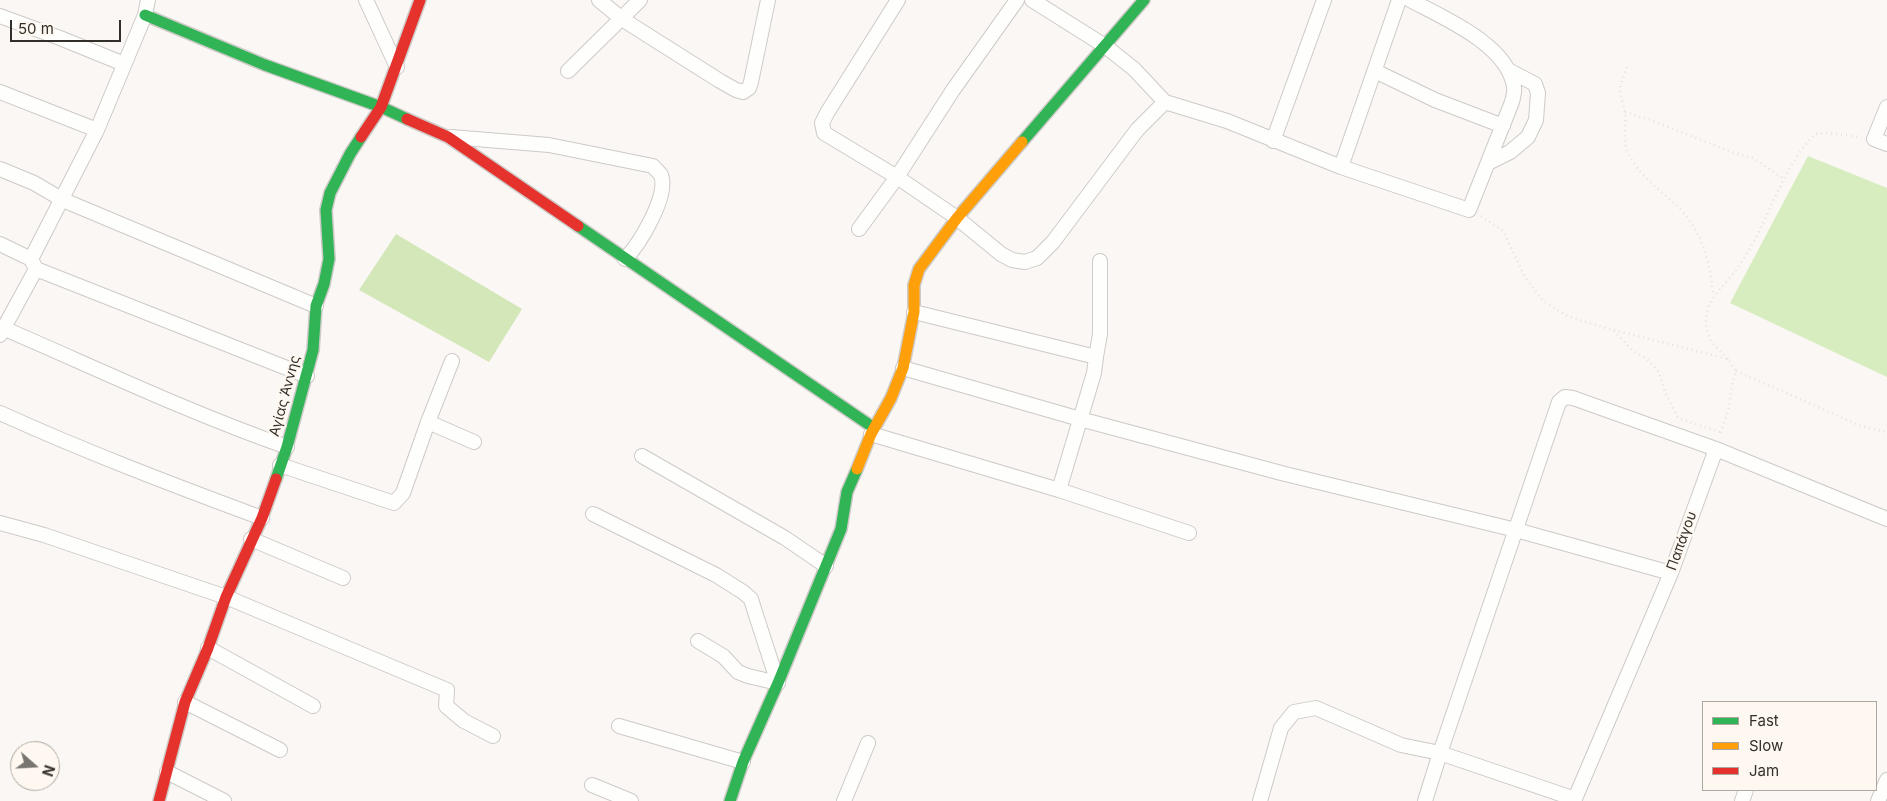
<!DOCTYPE html>
<html>
<head>
<meta charset="utf-8">
<style>
  body { margin:0 }
  #map { position:relative; width:1887px; height:801px; overflow:hidden; background:#faf7f4; font-family:Inter,sans-serif }
  canvas { display:block }
  .legend { position:absolute; left:1702px; top:701px; width:175px; height:90px; box-sizing:border-box; background:#fef8f0; border:1px solid #aca8a1; margin:0; padding:6px 9px; list-style:none; font-size:15px; color:#322f2a }
  .legend li { display:flex; align-items:center; gap:10px; height:25px }
  .legend b { width:25px; border:1px solid #aca8a1 }
  .north { position:absolute; left:10px; top:741px; width:50px; height:50px; box-sizing:border-box; background:#fef8f0; border:1px solid #aca8a1; border-radius:50%; rotate:109deg; font-size:14px; font-weight:700; line-height:20px; text-align:center; color:#322f2a }
  .north::after { content:''; display:block; margin:auto; width:18px; height:22px; background:#787571; clip-path:polygon(50% 0,100% 100%,50% 72%,0 100%) }
  .scale { position:absolute; left:10px; top:20px; width:111px; height:22px; box-sizing:border-box; border:2px solid #322f2a; border-top:0; padding-left:6px; font-size:15px; line-height:18px; white-space:nowrap; color:#322f2a; -webkit-text-stroke:4px #fef8f0; paint-order:stroke }
</style>
</head>
<body>
<div id="map">
<canvas width="1887" height="801"></canvas>
<ul class="legend">
<li><b style="height:6px;background:#30b455"></b>Fast</li>
<li><b style="height:6px;background:#ff9f0a"></b>Slow</li>
<li><b style="height:6px;background:#e5322d"></b>Jam</li>
</ul>
<div class="north">N</div>
<div class="scale">50 m</div>
</div>
<script>
const context = document.querySelector('canvas').getContext('2d');
context.lineJoin = 'round';
function fillPath(path, color) { context.fillStyle = color; context.fill(path, 'evenodd'); }
function stroke(path, color, width, dash) { context.strokeStyle = color; context.lineWidth = width; context.lineCap = dash ? 'butt' : 'round'; context.setLineDash(dash || []); context.stroke(path); }
function label(font, color, halo, rows, align = 'center') {
  context.font = font + ' Inter,sans-serif'; context.lineWidth = 4.5; context.setLineDash([]); context.textBaseline = 'middle'; context.strokeStyle = halo; context.fillStyle = color; for (const [text, x, y, turn = 0] of rows) {
    context.save(); context.translate(x, y); context.rotate((+turn || 0) * Math.PI / 180); context.textAlign = isNaN(turn) ? turn : align; if (halo) context.strokeText(text, 0, 0); context.fillText(text, 0, 0); context.restore();
  }
}
const green = new Path2D(`
  M1808,156L1887,188V377L1730,303Z`);
const forest = new Path2D(`
  M396,234L522,309L489,362L359,290Z`);
const path = new Path2D(`
  M1627,67C1625,74 1621,82 1620,89C1620,96 1624,104 1625,112C1627,125 1622,141 1628,153C1640,178 1664,192 1682,211C1703,234 1711,267 1713,296
  M1625,112L1651,120L1731,152L1753,158L1784,179
  M1481,216L1503,231L1525,277L1543,301L1569,317L1613,330L1633,351L1647,359L1659,372L1665,392L1678,418L1720,432
  M1614,330L1728,359L1736,371L1732,385L1729,408L1720,434
  M1728,359C1715,346 1707,341 1706,321C1706,298 1727,284 1739,266C1768,225 1779,171 1815,134L1827,133L1860,137
  M1736,371L1861,426L1887,432`);
const street = new Path2D(`
  M148,0L145,15L97,130L31,259L36,269L307,376
  M366,0L397,67
  M599,0L622,19L720,81L736,90L743,92L749,88L751,82L768,0
  M898,0L827,113L822,123L824,133L897,177L957,218L1001,254L1012,260L1025,262L1037,258L1053,242L1137,130L1165,102
  M1032,0L1105,46L1134,69L1165,102L1227,121L1341,167L1469,210L1512,102C1513,97 1515,92 1514,87C1508,45 1444,18 1410,0
  M0,16L60,38L124,64
  M568,71L640,0
  M1375,71L1435,100L1503,126
  M0,92L97,130
  M1887,107L1874,139L1887,144
  M451,137L549,145L653,166C655,169 659,172 661,175C669,196 639,245 625,259
  M1273,141L1324,0
  M1488,163L1510,152L1528,137L1536,120L1538,93L1535,84L1510,71
  M1341,167L1399,0
  M0,169L34,183L63,200L316,306
  M859,229L897,177L953,90L1017,0
  M0,244L31,259
  M0,329L3,328C98,369 190,413 287,447
  M0,335L36,269
  M1096,357L1100,334V261
  M903,368L1080,419L1285,474L1516,530L1671,573
  M0,413C86,452 173,485 262,518
  M428,422L452,361
  M871,434L1059,490L1094,373L1096,357L914,312
  M642,456L785,538L826,566
  M280,465L394,503L403,493L428,422L474,442
  M1059,490L1189,533
  M593,514L716,575L743,592L751,599L754,609L778,683
  M0,523L44,535L226,597L447,690L446,706L464,721L493,736
  M251,539L343,578
  M698,641L723,656L738,672L748,676L778,683
  M208,648L313,706
  M185,702L280,750
  M619,726L743,762
  M167,772L224,801
  M592,785L631,801
  M844,801L868,743
  M1260,801L1281,728L1294,712L1316,708L1401,745L1440,753L1559,402L1565,397L1573,398L1716,449
  M1425,801L1440,753L1575,799
  M1574,801L1671,573L1716,449L1887,519
  M1742,801L1746,790
  M1878,801L1887,780`);
const fast = new Path2D(`
  M145,15L265,65L381,107L407,119
  M1022,142L1144,0
  M578,226L874,428
  M276,479L287,447L313,350L316,306L324,284L329,259L326,210L330,193L350,154L361,137
  M730,801L743,762L778,683L841,529L847,492L857,469`);
const slow = new Path2D(`
  M857,469L871,434L891,398L903,368L914,312V285L919,269L957,218L1022,142`);
const jam = new Path2D(`
  M407,119L448,137L578,226
  M361,137L381,107L420,0
  M159,801L185,702L208,648L226,597L262,518L276,479`);
const streetNames = [
  ["Αγίας Άννης",285,396,-75],
  ["Παπάγου",1682,541,-70]
];
fillPath(green, '#d8edbf');
fillPath(forest, '#d3e7b9');
stroke(street, '#cdcac7', 16);
stroke(fast, '#cdcac7', 14);
stroke(slow, '#cdcac7', 14);
stroke(jam, '#cdcac7', 14);
stroke(path, '#e4e3e2', 2.5, [1, 4]);
stroke(street, '#fefefd', 14);
stroke(fast, '#30b455', 11);
stroke(slow, '#ff9f0a', 11);
stroke(jam, '#e5322d', 11);
label('14px', '#322f2a', '#fef8f0', streetNames);
</script>
</body>
</html>
